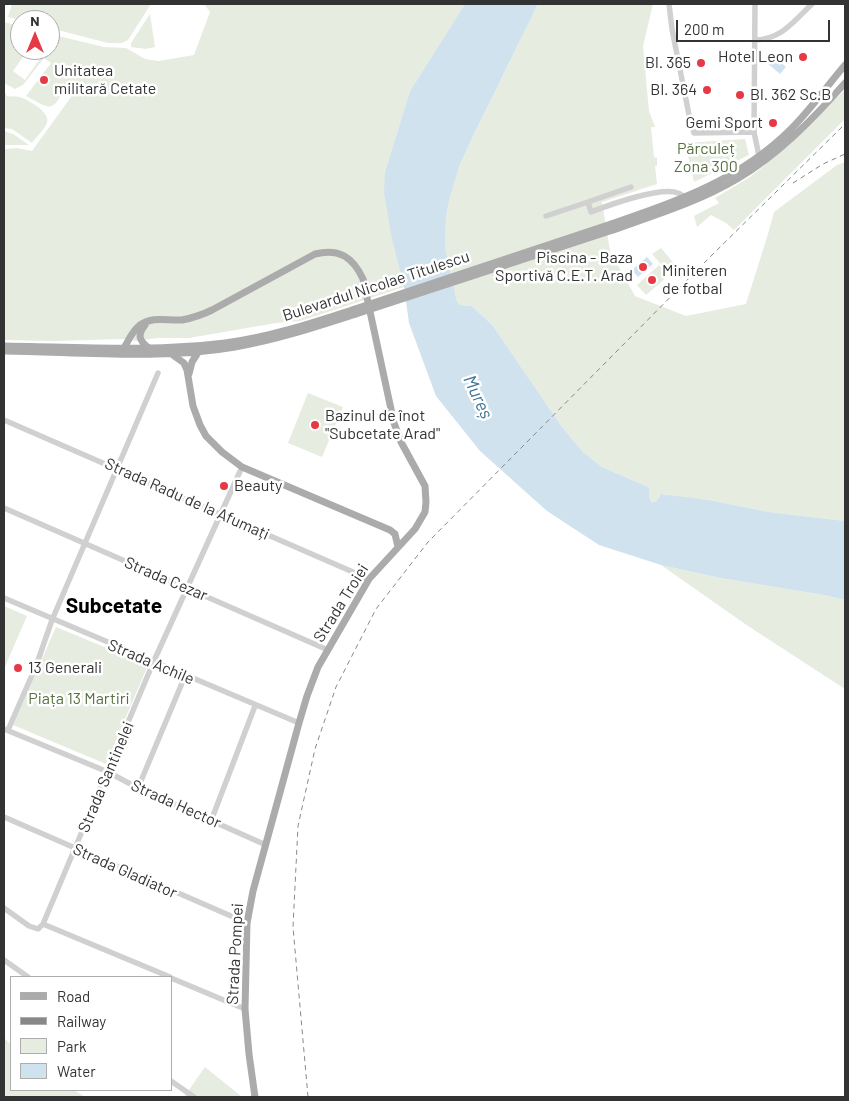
<!DOCTYPE html>
<html>
<head>
<meta charset="utf-8">
<style>
  body { margin:0 }
  #map { position:relative; width:849px; height:1101px; overflow:hidden; background:#fff; font-family:Barlow,sans-serif }
  canvas { display:block }
  .frame { position:absolute; inset:0; border:5px solid #333; pointer-events:none }
  .legend { position:absolute; left:10px; top:976px; width:162px; height:115px; box-sizing:border-box; background:#fff; border:1px solid #adadad; margin:0; padding:6px 9px; list-style:none; font-size:15px; color:#333 }
  .legend li { display:flex; align-items:center; gap:10px; height:25px }
  .legend b { width:25px; border:1px solid #adadad }
  .north { position:absolute; left:10px; top:10px; width:50px; height:50px; box-sizing:border-box; background:#fff; border:1px solid #adadad; border-radius:50%; rotate:0deg; font-size:14px; font-weight:700; line-height:20px; text-align:center; color:#333 }
  .north::after { content:''; display:block; margin:auto; width:18px; height:22px; background:#e63946; clip-path:polygon(50% 0,100% 100%,50% 72%,0 100%) }
  .scale { position:absolute; left:676px; top:20px; width:154px; height:22px; box-sizing:border-box; border:2px solid #333; border-top:0; padding-left:6px; font-size:15px; line-height:18px; white-space:nowrap; color:#333; -webkit-text-stroke:4px #fff; paint-order:stroke }
</style>
</head>
<body>
<div id="map">
<canvas width="849" height="1101"></canvas>
<div class="frame"></div>
<ul class="legend">
<li><b style="height:6px;background:#ababab"></b>Road</li>
<li><b style="height:6px;background:#888"></b>Railway</li>
<li><b style="height:14px;background:#e6ecdf"></b>Park</li>
<li><b style="height:14px;background:#cfe2ee"></b>Water</li>
</ul>
<div class="north">N</div>
<div class="scale">200 m</div>
</div>
<script>
const context = document.querySelector('canvas').getContext('2d');
context.lineJoin = 'round';
function fillPath(path, color) { context.fillStyle = color; context.fill(path, 'evenodd'); }
function stroke(path, color, width, dash) { context.strokeStyle = color; context.lineWidth = width; context.lineCap = dash ? 'butt' : 'round'; context.setLineDash(dash || []); context.stroke(path); }
function label(font, color, halo, rows, align = 'center') {
  context.font = font + ' Barlow,sans-serif'; context.lineWidth = 5; context.setLineDash([]); context.textBaseline = 'middle'; context.strokeStyle = halo; context.fillStyle = color; for (const [text, x, y, turn = 0] of rows) {
    context.save(); context.translate(x, y); context.rotate((+turn || 0) * Math.PI / 180); context.textAlign = isNaN(turn) ? turn : align; if (halo) context.strokeText(text, 0, 0); context.fillText(text, 0, 0); context.restore();
  }
}
const green = new Path2D(`
  M12,4H151L128,40L122,43H108L50,28V20H20L8,17Z
  M204,4H465L410,91L385,172L392,240L404,287L300,321L276,323L189,338H157L136,341L124,339L52,341L4,340V149L17,148L32,151L76,90L67,85C51,112 54,111 26,96L51,63L44,58L23,85L15,89L4,83V22L20,26V50H28L13,71L25,80L46,50H50V34L104,47L126,48L145,59L159,61L194,55L210,12Z
  M538,4H653L643,46L649,111L655,127H651L654,157L657,158V166H655L657,184L602,202L610,251L635,296L686,316L746,304L768,234L774,212L837,165L845,162V521L769,512L709,500L680,497L664,494L659,496L656,501L652,503L649,497V488L646,486L602,467L583,452L562,427L493,326L472,306L460,305L457,302L445,248L446,217L449,201L459,167L472,138Z
  M150,14L155,47L146,49L131,47V43Z
  M845,90V119L734,230L726,223L711,215L697,227L694,216L719,203L715,198L750,177L764,166Z
  M4,91L7,96C12,97 16,96 20,97C28,100 51,112 47,123C44,130 36,137 32,143L12,129L4,128Z
  M4,131L13,134L29,145H4Z
  M745,139L749,155L694,182L685,143Z
  M661,248L678,268L670,275L652,254Z
  M659,265L668,276L646,295L637,285Z
  M308,393L343,407L322,457L288,443Z
  M661,565L720,578L824,595L845,600V689L748,626Z
  M4,606L27,616L4,669Z
  M56,627L148,665L106,764L13,725Z
  M4,1038L11,1044V1090H74L85,1097H4Z
  M205,1067L242,1097H184Z`);
const water = new Path2D(`
  M465,4H538L472,138L459,167L449,201L446,217L445,248L457,302L460,305L472,306L493,326L562,427L583,452L602,467L646,486L649,488V497L652,503L656,501L661,494L709,500L769,512L845,521V600L824,595L720,578L661,565L599,545L547,511L480,451L436,396L409,323L404,287L392,240L384,192L385,172L410,91Z
  M772,55L786,67L780,74L766,62Z
  M647,257L653,264L638,277L632,270Z`);
const minor = new Path2D(`
  M669,4L672,29L690,120L694,133L754,132
  M755,4L754,132L759,156
  M755,40C782,39 794,21 812,4
  M631,187L588,202L591,212C609,205 661,186 678,193C681,194 683,196 685,197
  M546,216L588,202
  M4,420L369,579
  M4,508L328,650
  M4,598L299,723
  M4,729L108,772L138,788L266,845
  M8,730L36,666L52,620L158,373
  M138,788L185,676
  M4,817L247,923
  M211,821L255,706
  M4,908L29,926L38,929L43,924L153,663L242,467
  M43,924L170,977
  M4,960L28,977
  M171,978L245,1009
  M171,1081L194,1097`);
const major = new Path2D(`
  M611,224C677,202 741,179 791,129C811,109 827,86 845,65
  M613,230C655,215 698,202 737,179C778,155 814,118 845,83
  M145,325C137,335 139,341 149,348
  M4,346C77,347 152,352 225,343C270,337 312,323 355,309
  M124,348C129,340 132,331 140,325C153,316 167,321 182,320C192,318 202,315 212,310L315,254C339,248 353,257 363,279L394,423L401,442L425,486L426,502L425,512L415,529L369,579L318,667L307,696L299,723L253,891L247,923L245,1009L249,1054L255,1097
  M4,351C79,352 161,360 235,347C276,340 316,327 356,314
  M170,353L184,363L187,370L193,406L200,425L206,436L222,452L242,467L390,530L395,534L398,547
  M189,374L192,362L199,351`);
const rail = new Path2D(`
  M793,183L823,164L845,154
  M308,1097L293,927L298,826L315,749L336,687L376,609L428,542L709,258L845,124`);
const majorBridge = new Path2D(`
  M355,309L611,224
  M356,314L613,230`);
const markers = [
  [803,57,5,"#e63946"],
  [701,63,5,"#e63946"],
  [44,80,5,"#e63946"],
  [707,90,5,"#e63946"],
  [740,95,5,"#e63946"],
  [773,123,5,"#e63946"],
  [643,267,5,"#e63946"],
  [652,280,5,"#e63946"],
  [315,425,5,"#e63946"],
  [224,486,5,"#e63946"],
  [18,668,5,"#e63946"]
];
const poiNames = [
  ["Hotel Leon",793,57,"right"],
  ["Bl. 365",691,63,"right"],
  ["Unitatea",54,71],
  ["militară Cetate",54,89],
  ["Bl. 364",697,90,"right"],
  ["Bl. 362 Sc.B",750,95],
  ["Gemi Sport",763,123,"right"],
  ["Piscina - Baza",633,258,"right"],
  ["Sportivă C.E.T. Arad",633,276,"right"],
  ["Miniteren",662,271],
  ["de fotbal",662,289],
  ["Bazinul de înot",325,416],
  ["\"Subcetate Arad\"",325,434],
  ["Beauty",234,486],
  ["13 Generali",28,668]
];
const parkNames = [
  ["Părculeț",706,149],
  ["Zona 300",706,167],
  ["Piața 13 Martiri",79,699]
];
const streetNames = [
  ["Bulevardul Nicolae Titulescu",376,286,-18],
  ["Strada Radu de la Afumați",187,499,24],
  ["Strada Cezar",166,579,23],
  ["Strada Troiei",341,603,-58],
  ["Strada Achile",151,662,23],
  ["Strada Santinelei",106,777,-67],
  ["Strada Hector",176,804,24],
  ["Strada Gladiator",125,871,24],
  ["Strada Pompei",235,954,-87]
];
const waterNames = [
  ["Mureș",478,397,65]
];
const districtNames = [
  ["Subcetate",114,606]
];
fillPath(green, '#e6ecdf');
fillPath(water, '#cfe2ee');
stroke(minor, '#d0d0d0', 5.5);
stroke(major, '#ababab', 7);
stroke(rail, '#888', 1, [5, 4]);
stroke(majorBridge, '#ababab', 7);
for (const [x, y, r, color] of markers) { const dot = new Path2D(); dot.arc(x, y, r, 0, 2 * Math.PI); context.fillStyle = color; context.fill(dot); stroke(dot, '#fff', 2); }
label('16px', '#333', '#fff', poiNames, 'left');
label('16px', '#56703f', '#fff', parkNames);
label('16px', '#333', '#fff', streetNames);
label('italic 18px', '#3f7597', '#fff', waterNames);
label('bold 21px', '#000', '#fff', districtNames);
</script>
</body>
</html>
